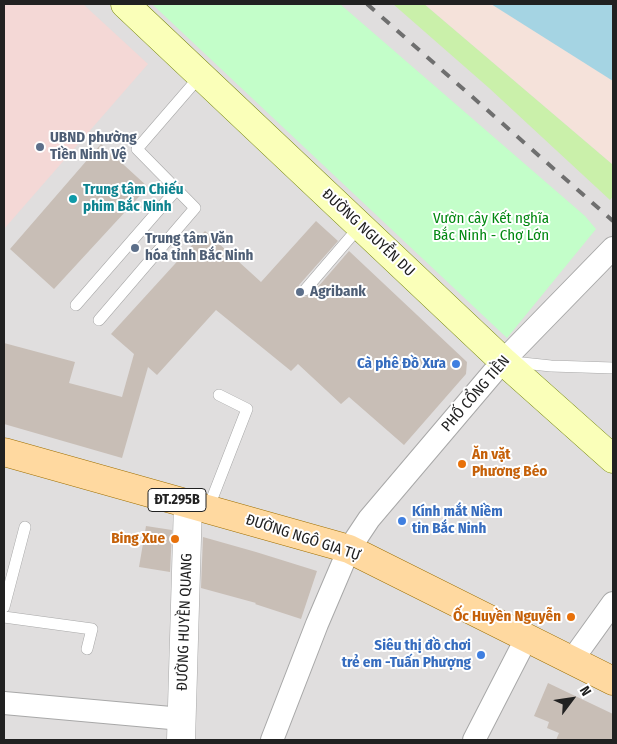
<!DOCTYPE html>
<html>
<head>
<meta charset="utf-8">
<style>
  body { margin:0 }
  #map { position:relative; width:617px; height:744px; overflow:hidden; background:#f2efe8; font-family:"Fira Sans Condensed",sans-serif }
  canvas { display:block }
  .frame { position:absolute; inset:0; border:5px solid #212121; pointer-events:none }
  .north { position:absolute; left:547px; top:674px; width:50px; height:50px; -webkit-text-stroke:4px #fff; paint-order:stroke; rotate:59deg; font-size:14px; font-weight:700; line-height:20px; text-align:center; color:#212121 }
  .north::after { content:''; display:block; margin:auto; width:18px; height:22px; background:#212121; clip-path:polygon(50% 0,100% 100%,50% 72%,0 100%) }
</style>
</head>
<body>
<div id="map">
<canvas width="617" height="744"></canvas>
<div class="frame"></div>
<div class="north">N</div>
</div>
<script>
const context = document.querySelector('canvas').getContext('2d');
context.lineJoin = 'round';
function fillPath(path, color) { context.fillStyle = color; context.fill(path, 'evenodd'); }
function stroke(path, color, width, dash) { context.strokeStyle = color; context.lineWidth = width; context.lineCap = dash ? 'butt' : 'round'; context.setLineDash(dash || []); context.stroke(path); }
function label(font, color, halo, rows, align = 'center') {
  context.font = font + ' "Fira Sans Condensed",sans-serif'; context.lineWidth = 4; context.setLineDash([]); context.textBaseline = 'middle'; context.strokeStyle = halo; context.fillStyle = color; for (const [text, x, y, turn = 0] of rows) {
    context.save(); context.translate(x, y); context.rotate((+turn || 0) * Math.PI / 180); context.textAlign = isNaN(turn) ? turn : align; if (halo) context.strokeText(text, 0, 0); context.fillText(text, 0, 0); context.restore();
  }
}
const residential = new Path2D(`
  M4,4H613V740H4Z`);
const commercial = new Path2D(`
  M4,4H83L148,64L4,229Z`);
const military = new Path2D(`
  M424,4H613V165Z`);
const grass = new Path2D(`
  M393,4H424L613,165V196L610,200L489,88Z`);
const park = new Path2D(`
  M152,4H340L585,216L596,229L507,338Z`);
const water = new Path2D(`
  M491,4H613V81Z`);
const building = new Path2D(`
  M101,144L148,187L54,289L10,249Z
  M316,221L338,241L299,285L298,289L300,295L304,297L311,295L349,251L467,362L466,374L404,445L349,397L341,404L298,364L291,371L216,310L157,375L148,367L122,458L4,424V343L75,362L69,383L122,397L134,354L111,334L205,231L261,282Z
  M146,526L172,530L170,572L139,567Z
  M203,537L256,552L317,571L301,619L255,604L256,603L201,588Z
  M548,683L613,714V740H556L559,733L547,728L549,722L534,716Z`);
const service = new Path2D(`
  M305,290L360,226
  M76,305L177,189
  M99,320L195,208L137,149L201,75
  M513,362L551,366L613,368
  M208,509L247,409L219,395
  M4,607L25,527
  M4,617L92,629L87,649`);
const minor = new Path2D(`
  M572,660L613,603
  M4,703L182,719
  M272,740L317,624L349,549L369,519L503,361L613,248
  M474,740L527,637`);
const tertiary = new Path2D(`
  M181,740L188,504`);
const secondary = new Path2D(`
  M125,4L503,361L613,459`);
const primary = new Path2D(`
  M4,452L349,549L613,681`);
const rail = new Path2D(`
  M367,4L613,221`);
const markers = [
  [40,147,5,"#5c6f8a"],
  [73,199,5,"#0f9aa8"],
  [135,248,5,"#5c6f8a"],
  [300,292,5,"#5c6f8a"],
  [456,364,5,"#3f7fe0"],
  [462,464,5,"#e8710a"],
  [402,521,5,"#3f7fe0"],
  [175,539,5,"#e8710a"],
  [571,617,5,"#e8710a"],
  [481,655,5,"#3f7fe0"]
];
const shields = [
  [177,500,58]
];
const shieldNames = [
  ["ĐT.295B",177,500]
];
const serviceNames = [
  ["UBND phường",50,138],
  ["Tiền Ninh Vệ",50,155],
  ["Trung tâm Văn",145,239],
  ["hóa tỉnh Bắc Ninh",145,256],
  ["Agribank",310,292]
];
const cultureNames = [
  ["Trung tâm Chiếu",83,190],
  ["phim Bắc Ninh",83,207]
];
const parkNames = [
  ["Vườn cây Kết nghĩa",491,219],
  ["Bắc Ninh - Chợ Lớn",491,236]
];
const streetNames = [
  ["ĐƯỜNG NGUYỄN DU",368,233,43],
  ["PHỐ CỔNG TIỀN",476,394,-49],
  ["ĐƯỜNG NGÔ GIA TỰ",303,538,18],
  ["ĐƯỜNG HUYỀN QUANG",185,622,-88]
];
const shopNames = [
  ["Cà phê Đồ Xưa",446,364],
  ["Kính mắt Niềm",412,512,"left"],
  ["tin Bắc Ninh",412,529,"left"],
  ["Siêu thị đồ chơi",471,646],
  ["trẻ em -Tuấn Phượng",471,663]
];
const foodNames = [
  ["Ăn vặt",472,455,"left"],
  ["Phương Béo",472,472,"left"],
  ["Bing Xue",165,539],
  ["Ốc Huyền Nguyễn",561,617]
];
fillPath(residential, '#e0dede');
fillPath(commercial, '#f4d8d6');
fillPath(military, '#f5e2da');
fillPath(grass, '#caf0aa');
fillPath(park, '#c3fec9');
fillPath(water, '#a5d4e3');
fillPath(building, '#c8beb6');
stroke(service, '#a8a8a8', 12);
stroke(minor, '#a8a8a8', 24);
stroke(tertiary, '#a8a8a8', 29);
stroke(secondary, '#6f8100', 29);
stroke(primary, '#9f6f00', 29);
stroke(service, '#fff', 11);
stroke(minor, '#fff', 22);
stroke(tertiary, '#fff', 28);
stroke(secondary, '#faffb9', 28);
stroke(primary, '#ffd9a0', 28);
stroke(rail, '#6f6f6f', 4, [10, 10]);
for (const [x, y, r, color] of markers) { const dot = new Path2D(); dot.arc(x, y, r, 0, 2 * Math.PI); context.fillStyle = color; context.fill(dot); stroke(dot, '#fff', 2); }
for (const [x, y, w] of shields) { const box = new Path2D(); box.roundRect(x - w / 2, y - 11.5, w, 23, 4); context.fillStyle = '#fff'; context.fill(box); stroke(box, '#212121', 1); }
label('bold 14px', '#212121', null, shieldNames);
label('bold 15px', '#4e5e75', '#fff', serviceNames, 'left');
label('bold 15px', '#0d838f', '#fff', cultureNames, 'left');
label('15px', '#028811', '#fff', parkNames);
label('15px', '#212121', '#fff', streetNames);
label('bold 15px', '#366cbe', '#fff', shopNames, 'right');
label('bold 15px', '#c56008', '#fff', foodNames, 'right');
</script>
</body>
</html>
